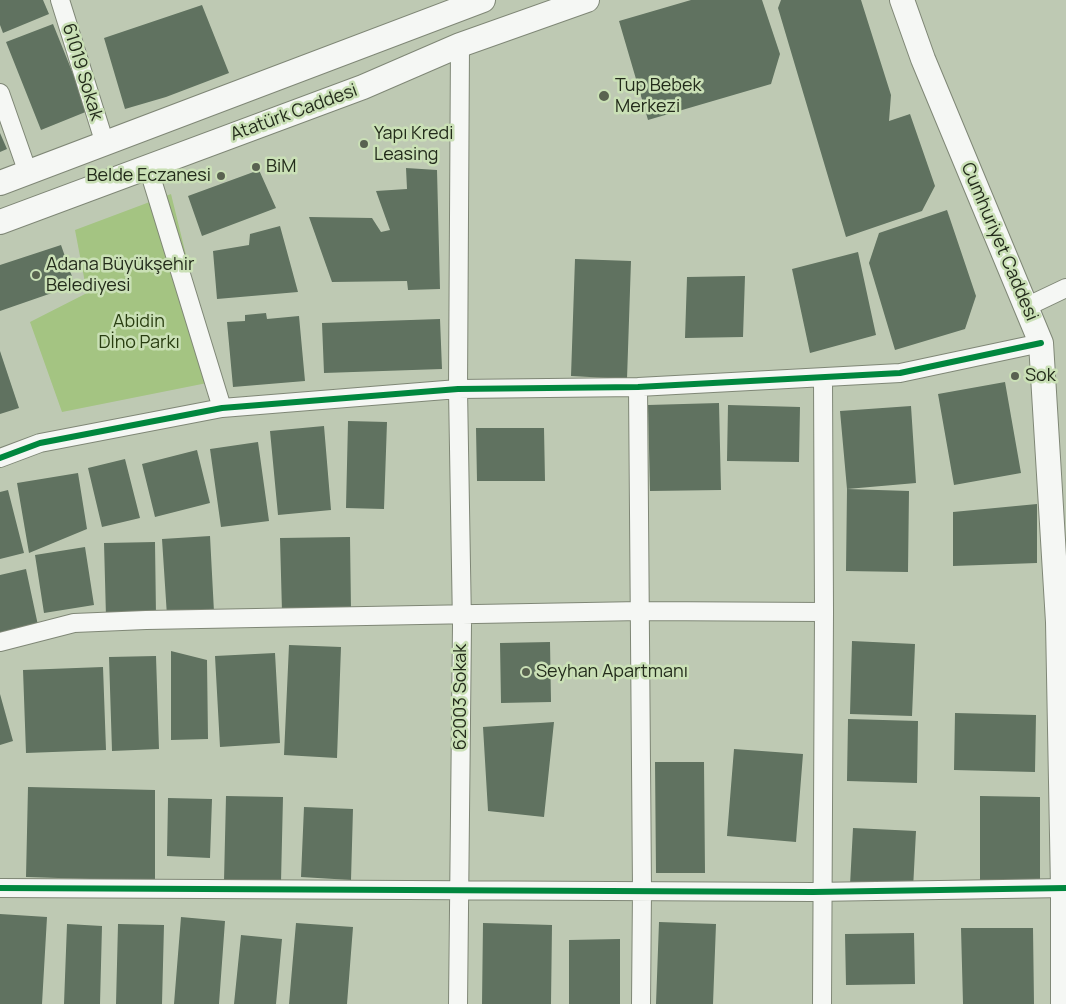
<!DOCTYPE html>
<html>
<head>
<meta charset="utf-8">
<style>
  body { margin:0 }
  canvas { display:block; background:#bec9b3 }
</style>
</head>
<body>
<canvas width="1066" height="1004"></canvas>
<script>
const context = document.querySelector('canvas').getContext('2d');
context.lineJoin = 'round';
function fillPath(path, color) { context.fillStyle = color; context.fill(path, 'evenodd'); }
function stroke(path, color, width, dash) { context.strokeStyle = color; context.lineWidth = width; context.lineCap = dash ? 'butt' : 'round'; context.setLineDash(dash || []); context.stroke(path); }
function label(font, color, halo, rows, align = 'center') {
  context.font = font + ' Manrope,sans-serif'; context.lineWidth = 5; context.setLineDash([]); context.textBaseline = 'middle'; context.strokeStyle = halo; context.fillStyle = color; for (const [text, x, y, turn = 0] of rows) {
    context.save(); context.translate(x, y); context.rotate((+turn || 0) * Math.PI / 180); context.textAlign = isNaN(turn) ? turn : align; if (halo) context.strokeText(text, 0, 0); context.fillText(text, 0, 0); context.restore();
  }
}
const green = new Path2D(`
  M171,194L217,381L62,412L30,322L87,293L75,230Z`);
const building = new Path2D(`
  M0,0H43L49,14L3,33L0,25Z
  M691,0H762L780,54L771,84L648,120L619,21Z
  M781,0H861L891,95L889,121L910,114L935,186L922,211L846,237L778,8Z
  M202,5L229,73L166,97L125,109L104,38Z
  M53,24L88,111L41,130L6,42Z
  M0,133L7,149L0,152Z
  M406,168L437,170L440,289L408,290L407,281L332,282L309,217L372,218L381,232L390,230L376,191L407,189Z
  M259,170L276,208L202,236L188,196Z
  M947,210L976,296L965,329L895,350L869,263L879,233Z
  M280,226L298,292L217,299L213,251L249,245L250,234Z
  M61,245L75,285L0,311V265Z
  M858,252L876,335L810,353L792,269Z
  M575,259L631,261L627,379L571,376Z
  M745,276L743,337L685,338L687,277Z
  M266,313L267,319L299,316L305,381L233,387L227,322L245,321V315Z
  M440,319L442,369L324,373L322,323Z
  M0,351L19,408L0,414Z
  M1005,382L1021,473L954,485L938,394Z
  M719,403L721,490L650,491L648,405Z
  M728,405L800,407L799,462L727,461Z
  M911,406L916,483L847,489L840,411Z
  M348,421L387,422L384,509L346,508Z
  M324,426L331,510L278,515L270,431Z
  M476,428H544L545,481H477Z
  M258,442L269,521L221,527L210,449Z
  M197,450L210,503L155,517L142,464Z
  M125,459L140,518L102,527L88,468Z
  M78,473L87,529L29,553L17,483Z
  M847,489L909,491L908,572L846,571Z
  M8,490L24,553L0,559V492Z
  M1037,504V563L953,566V512Z
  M210,536L214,612L167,616L162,539Z
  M350,537L351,610L282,612L280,538Z
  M155,542L156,616L106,617L104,543Z
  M85,547L94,605L44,613L35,555Z
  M26,569L39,630L0,638V575Z
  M852,641L915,644L912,716L850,714Z
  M550,642L551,702L501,703L500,643Z
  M289,645L341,647L337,758L284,755Z
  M171,651L207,660L208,739L171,740Z
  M275,653L280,743L220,747L215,656Z
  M156,656L159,749L112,751L109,657Z
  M103,667L106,750L26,753L23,670Z
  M0,694L13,741L0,745Z
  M955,713L1036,715L1035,772L954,770Z
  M848,719L918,721L917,783L847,781Z
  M554,722L544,817L488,811L483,727Z
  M734,749L803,754L796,842L727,836Z
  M655,762H704L705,873H656Z
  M28,787L155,790V881L26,877Z
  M226,796L283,797L281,882L224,881Z
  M980,796L1040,797V889H980Z
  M168,798L212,799L210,858L167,856Z
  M304,807L353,809L351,880L301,877Z
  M853,828L916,831L913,889L850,885Z
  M0,914L47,917L42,1004H0Z
  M181,917L225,921L219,1004H174Z
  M659,922L716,924L713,1004H656Z
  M296,923L353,927L347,1004H289Z
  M483,923L552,925L551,1004H482Z
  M67,924L102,926L100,1004H64Z
  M118,924L164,925L162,1004H116Z
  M961,928H1033L1034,1004H963Z
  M914,933L915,984L846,985L845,934Z
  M241,935L282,939L276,1004H234Z
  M620,939V1004H569V940Z`);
const street = new Path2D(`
  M60,0L105,144
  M0,93L28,173
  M148,167L222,408
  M1026,307L1066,288
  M638,387L642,890L641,1004
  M0,458L40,443L222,408L458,389L638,387L900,373L1041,343
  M0,642L74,623L146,620L641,611L824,612
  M0,888L813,892L1066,888
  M458,1004L462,625L458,389L460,45
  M822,1004L824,612L823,378`);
const secondary = new Path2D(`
  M902,0L923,59L1041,343L1058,622L1063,888V1004
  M0,183L483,0
  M0,222L363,87L460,45L587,0`);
const cycleway = new Path2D(`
  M0,458L40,443L222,408L458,389L638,387L900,373L1041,343
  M0,888L813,892L1066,888`);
const markers = [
  [604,96,6,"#596250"],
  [364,144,5,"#596250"],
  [256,167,5,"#596250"],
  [221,176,5,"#596250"],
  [36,275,5,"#596250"],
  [1015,376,5,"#596250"],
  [526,672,5,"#596250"]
];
const streetNames = [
  ["61019 Sokak",82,72,73],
  ["Atatürk Caddesi",294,113,-20],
  ["Cumhuriyet Caddesi",999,242,67],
  ["62003 Sokak",461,697,-90]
];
const poiNames = [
  ["Tup Bebek",615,86],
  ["Merkezi",615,107],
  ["Yapı Kredi",374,134],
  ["Leasing",374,155],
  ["BiM",266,167],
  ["Belde Eczanesi",211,176,"right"],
  ["Adana Büyükşehir",46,265],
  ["Belediyesi",46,286],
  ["Sok",1025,376],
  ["Seyhan Apartmanı",536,672]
];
const parkNames = [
  ["Abidin",139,322],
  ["Dİno Parkı",139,343]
];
fillPath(green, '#a4c482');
fillPath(building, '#607260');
stroke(street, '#7f8776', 20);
stroke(secondary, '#7f8776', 26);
stroke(street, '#f5f7f4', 18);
stroke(secondary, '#f5f7f4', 24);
stroke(cycleway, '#00873e', 6);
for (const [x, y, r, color] of markers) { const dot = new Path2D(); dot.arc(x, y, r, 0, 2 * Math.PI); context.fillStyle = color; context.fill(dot); stroke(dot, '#cae0b6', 2); }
label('18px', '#232b1b', '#cae0b6', streetNames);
label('18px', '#232b1b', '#cae0b6', poiNames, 'left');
label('18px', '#2a3e12', '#cae0b6', parkNames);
</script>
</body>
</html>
